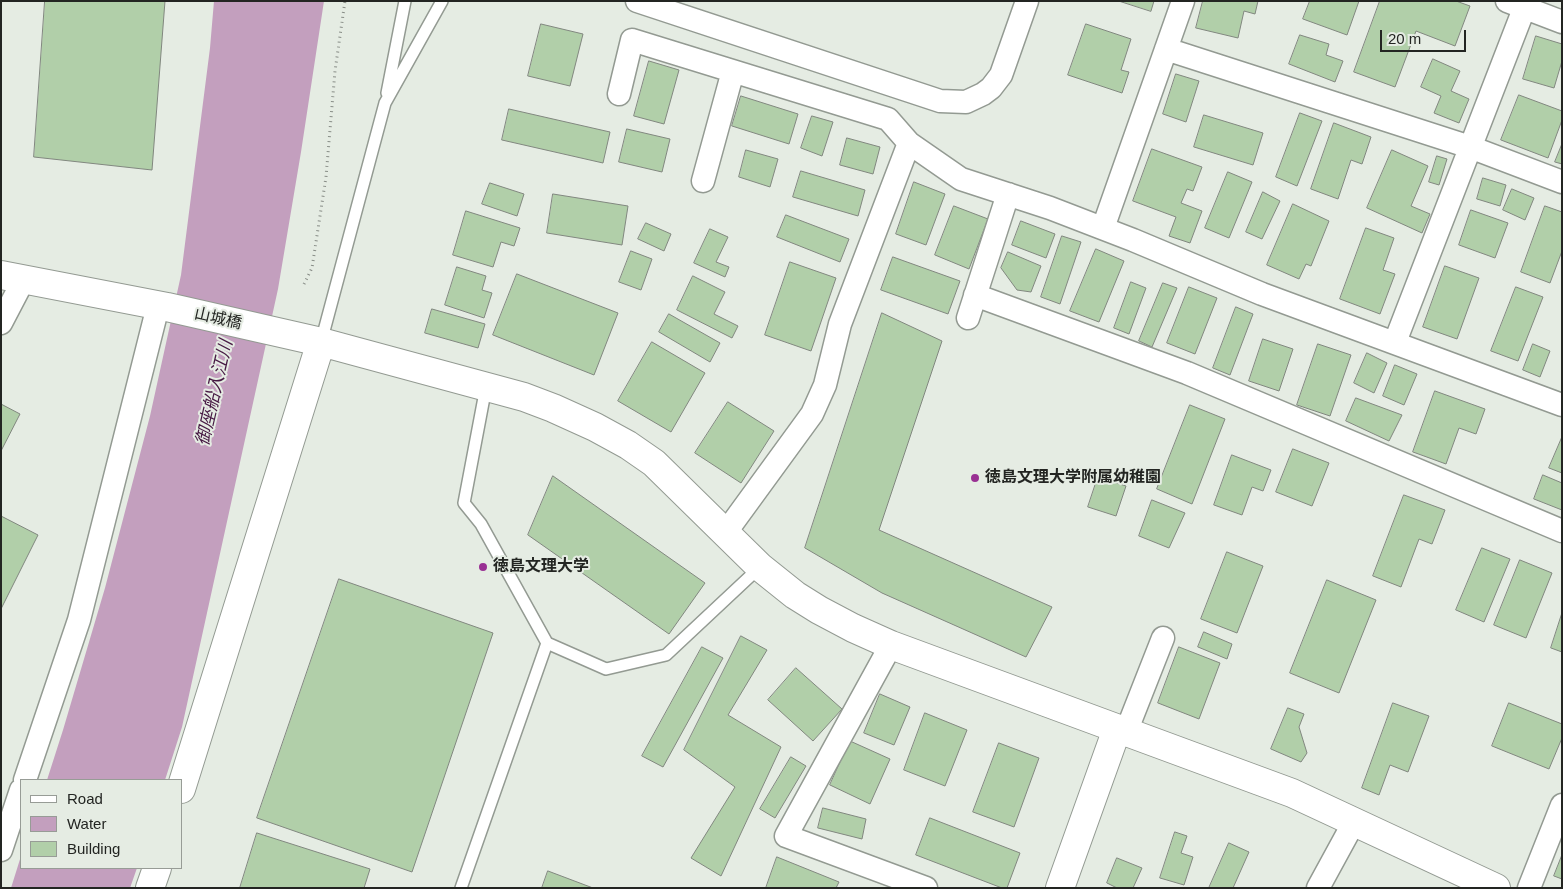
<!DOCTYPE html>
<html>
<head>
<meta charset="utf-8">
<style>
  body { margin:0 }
  #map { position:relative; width:1563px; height:889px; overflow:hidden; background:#e5ece3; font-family:Arial,sans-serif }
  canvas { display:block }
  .frame { position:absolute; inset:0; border:2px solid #232522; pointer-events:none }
  .legend { position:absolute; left:20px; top:779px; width:162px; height:90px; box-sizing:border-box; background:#e5ece3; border:1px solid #979c96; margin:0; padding:6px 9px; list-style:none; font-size:15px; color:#232522 }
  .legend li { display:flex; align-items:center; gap:10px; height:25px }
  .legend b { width:25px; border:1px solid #979c96 }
  .scale { position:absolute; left:1380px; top:30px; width:86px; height:22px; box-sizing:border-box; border:2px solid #232522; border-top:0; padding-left:6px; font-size:15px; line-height:18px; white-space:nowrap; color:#232522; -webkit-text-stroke:4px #e5ece3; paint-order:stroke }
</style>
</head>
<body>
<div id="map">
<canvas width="1563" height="889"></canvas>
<div class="frame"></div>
<ul class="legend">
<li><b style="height:6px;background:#fff"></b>Road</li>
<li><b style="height:14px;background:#c39fbe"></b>Water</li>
<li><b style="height:14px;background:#b1cfa9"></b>Building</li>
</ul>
<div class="scale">20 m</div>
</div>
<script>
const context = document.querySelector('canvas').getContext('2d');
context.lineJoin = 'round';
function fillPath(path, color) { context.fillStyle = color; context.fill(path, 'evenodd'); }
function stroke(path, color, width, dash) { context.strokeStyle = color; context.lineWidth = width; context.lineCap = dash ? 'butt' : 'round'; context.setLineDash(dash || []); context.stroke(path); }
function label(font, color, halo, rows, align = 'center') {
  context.font = font + ' Arial,"Noto Sans JP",sans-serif'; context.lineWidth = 4; context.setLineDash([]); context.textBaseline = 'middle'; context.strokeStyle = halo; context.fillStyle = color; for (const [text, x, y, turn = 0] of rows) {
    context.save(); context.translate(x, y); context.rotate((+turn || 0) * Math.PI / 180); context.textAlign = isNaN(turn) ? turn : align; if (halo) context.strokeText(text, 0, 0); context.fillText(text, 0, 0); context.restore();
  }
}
const water = new Path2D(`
  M214,1H324L301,152L278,289L182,727L165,780H47L63,730L105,588L150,416L181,275L210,48Z
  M21,856V868H137L130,888H11Z`);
const building = new Path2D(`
  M45,1H165L152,170L34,157Z
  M1119,1H1154L1151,11Z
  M1203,1H1258L1255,14L1244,11L1238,38L1196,28Z
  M1310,1H1359L1347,35L1303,19Z
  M1380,1H1456L1470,6L1455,46L1416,31L1395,87L1354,72Z
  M541,24L583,34L570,86L528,76Z
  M1086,24L1131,39L1121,70L1129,72L1122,93L1068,75Z
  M1300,35L1329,44L1326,55L1343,61L1335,82L1289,64Z
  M1536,36L1562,44V61L1554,88L1523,79Z
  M1433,59L1460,71L1451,91L1469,99L1459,123L1434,113L1441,96L1421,87Z
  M649,61L679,70L664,124L634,116Z
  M1176,74L1199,81L1186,122L1163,114Z
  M1519,95L1562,111V120L1548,158L1501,140Z
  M741,96L798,114L789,144L732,126Z
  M509,109L610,132L603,163L502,140Z
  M1300,113L1322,121L1297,186L1276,177Z
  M1204,115L1263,133L1253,165L1194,147Z
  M812,116L833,122L822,156L801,148Z
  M1334,123L1371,137L1362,164L1351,160L1338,199L1311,189Z
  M627,129L670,139L662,172L619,162Z
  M847,138L880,147L873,174L840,165Z
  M1562,144V164L1555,162Z
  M1152,149L1202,167L1193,191L1187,189L1181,203L1202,211L1190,243L1169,236L1176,217L1133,201Z
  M746,150L778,159L770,187L739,177Z
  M1392,150L1428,166L1411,206L1430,214L1422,233L1367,208Z
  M1437,156L1447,159L1439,185L1429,182Z
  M801,171L865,190L858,216L793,197Z
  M1228,172L1252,182L1229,238L1205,228Z
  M1483,178L1506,185L1500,206L1477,199Z
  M914,182L945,194L926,245L896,234Z
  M490,183L524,194L517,216L482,204Z
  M1512,189L1534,198L1525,220L1503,210Z
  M1263,192L1280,201L1262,239L1246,232Z
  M553,194L628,206L622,245L547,233Z
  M1293,204L1329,221L1311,266L1306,264L1299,279L1267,265Z
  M954,206L988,219L969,269L935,255Z
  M1545,206L1562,212V251L1550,283L1521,272Z
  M1471,210L1508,223L1495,258L1459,245Z
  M466,211L520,228L514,246L501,242L493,267L453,255Z
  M786,215L849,239L840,262L777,237Z
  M1021,221L1055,234L1046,258L1012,245Z
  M646,223L671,234L664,251L638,239Z
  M1366,228L1394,238L1383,270L1395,274L1380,314L1340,299Z
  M710,229L728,237L716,262L729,267L725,277L694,263Z
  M1062,236L1081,242L1060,304L1041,297Z
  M1096,249L1124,261L1099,322L1070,311Z
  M631,251L652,259L641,290L619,282Z
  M1008,252L1041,266L1031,292L1017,290L1001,268Z
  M893,257L960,281L948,314L881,290Z
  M790,262L836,278L811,351L765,335Z
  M1445,266L1479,278L1457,339L1423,327Z
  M457,267L486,276L482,290L492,293L484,318L445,305Z
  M517,274L618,313L594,375L493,335Z
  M693,276L725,292L714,314L738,326L732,338L677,310Z
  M1131,282L1146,288L1129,334L1114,328Z
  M1163,283L1177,288L1152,347L1139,341Z
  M1189,287L1217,298L1195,354L1167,343Z
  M1516,287L1543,297L1518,361L1491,351Z
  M1236,307L1253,314L1230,375L1213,368Z
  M432,309L485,324L478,348L425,333Z
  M882,313L942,341L879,530L1052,607L1026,657L882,593L805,548Z
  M669,314L720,343L710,362L659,332Z
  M1263,339L1293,349L1279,391L1249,381Z
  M652,342L705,373L671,432L618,401Z
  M1318,344L1351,355L1330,416L1297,405Z
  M1533,344L1550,351L1540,377L1523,370Z
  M1367,353L1387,363L1374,393L1354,383Z
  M1395,365L1417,374L1404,405L1383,396Z
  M1435,391L1485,409L1476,434L1459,428L1446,464L1413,452Z
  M1356,398L1402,415L1389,441L1346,421Z
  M728,402L774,431L741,483L695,453Z
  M1,404L20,414L1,451Z
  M1190,405L1225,419L1192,504L1157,489Z
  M1562,437V473L1549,468Z
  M1293,449L1329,463L1312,506L1276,492Z
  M1232,455L1271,470L1263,491L1252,487L1242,515L1214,505Z
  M1543,475L1562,483V510L1534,499Z
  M553,476L705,583L669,634L528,535Z
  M1098,477L1126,486L1116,516L1088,507Z
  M1404,495L1445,510L1432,544L1419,539L1401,587L1373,576Z
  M1152,500L1185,513L1169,548L1139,536Z
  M1,516L38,535L1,609Z
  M1482,548L1510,559L1484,622L1456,610Z
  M1227,552L1263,566L1237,633L1201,619Z
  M1520,560L1552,573L1526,638L1494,625Z
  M339,579L493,633L412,872L257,818Z
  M1327,580L1376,600L1339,693L1290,673Z
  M1562,613V652L1551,648Z
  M1204,632L1232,644L1227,659L1198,647Z
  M741,636L767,650L728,715L781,747L721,876L691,858L735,787L684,750Z
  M702,647L723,658L663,767L642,756Z
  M1179,647L1220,663L1199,719L1158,703Z
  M796,668L842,709L813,741L768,700Z
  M880,694L910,707L894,745L864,733Z
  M1393,703L1429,716L1408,772L1390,765L1379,795L1362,788Z
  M1509,703L1562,724V738L1549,769L1492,746Z
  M1288,708L1304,714L1299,727L1307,753L1301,762L1271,749Z
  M925,713L967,730L945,786L904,770Z
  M850,741L890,759L870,804L830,785Z
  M999,743L1039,758L1014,827L973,812Z
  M791,757L806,766L775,818L760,809Z
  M823,808L866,819L862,839L818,828Z
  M930,818L1020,853L1007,888H1002L916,855Z
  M1175,832L1187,836L1181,853L1193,857L1184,885L1160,878Z
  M257,833L370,869L364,888H240Z
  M1229,843L1249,852L1233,888H1209Z
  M1562,855V879L1554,876Z
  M777,857L839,882L836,888H766Z
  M1117,858L1142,868L1133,888H1117L1107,883Z
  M548,871L593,888H542Z`);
const path = new Path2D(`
  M304,284L312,268L326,177L335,71L345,1`);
const service = new Path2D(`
  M387,93L405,1
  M321,342L385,103L442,1
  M547,643L606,669L666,655L760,567
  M461,888L547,643L481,524L464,503L486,387`);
const minor = new Path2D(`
  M637,1L940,101L966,102L983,94L991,88L1001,75L1027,1
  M1507,1L1562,22
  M1166,49L1470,147L1562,182
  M619,94L632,40L888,119L909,143
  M703,181L733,71
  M1103,228L1183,1
  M975,295L1187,373L1562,531
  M968,318L1008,194
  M1,323L24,279
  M1395,342L1527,1
  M726,532L812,414L825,385L840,324L909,143L961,179L1050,208L1133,240L1262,294L1562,405
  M891,645L786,836L926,888
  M1126,732L1163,638
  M25,780L79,620L158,306
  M1,850L21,790
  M1318,888L1354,822
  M1529,888L1562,805`);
const tertiary = new Path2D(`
  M1,275L167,307L321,342L524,397L553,408L595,427L628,445L654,463L760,567L795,595L819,610L853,628L891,645L1292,793L1496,888
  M181,789L321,342
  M150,888L157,868
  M1060,888L1117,729`);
const markers = [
  [975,478,5,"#993093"],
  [483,567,5,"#993093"]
];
const streetNames = [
  ["山城橋",218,319,13]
];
const poiNames = [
  ["徳島文理大学附属幼稚園",985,478],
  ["徳島文理大学",493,567]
];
const waterNames = [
  ["御座船入江川",215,393,-77]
];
fillPath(water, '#c39fbe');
fillPath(building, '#b1cfa9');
stroke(building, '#81877f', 1);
stroke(service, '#939a92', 14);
stroke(minor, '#939a92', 25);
stroke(tertiary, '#939a92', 30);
stroke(path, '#888d87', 3, [1, 4]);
stroke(service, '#fff', 11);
stroke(minor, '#fff', 22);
stroke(tertiary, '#fff', 28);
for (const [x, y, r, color] of markers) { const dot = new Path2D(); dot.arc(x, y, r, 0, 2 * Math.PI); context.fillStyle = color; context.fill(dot); stroke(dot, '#e5ece3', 2); }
label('16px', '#232522', '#e5ece3', streetNames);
label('bold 16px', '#232522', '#e5ece3', poiNames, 'left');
label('italic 18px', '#461943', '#e5ece3', waterNames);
</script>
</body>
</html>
